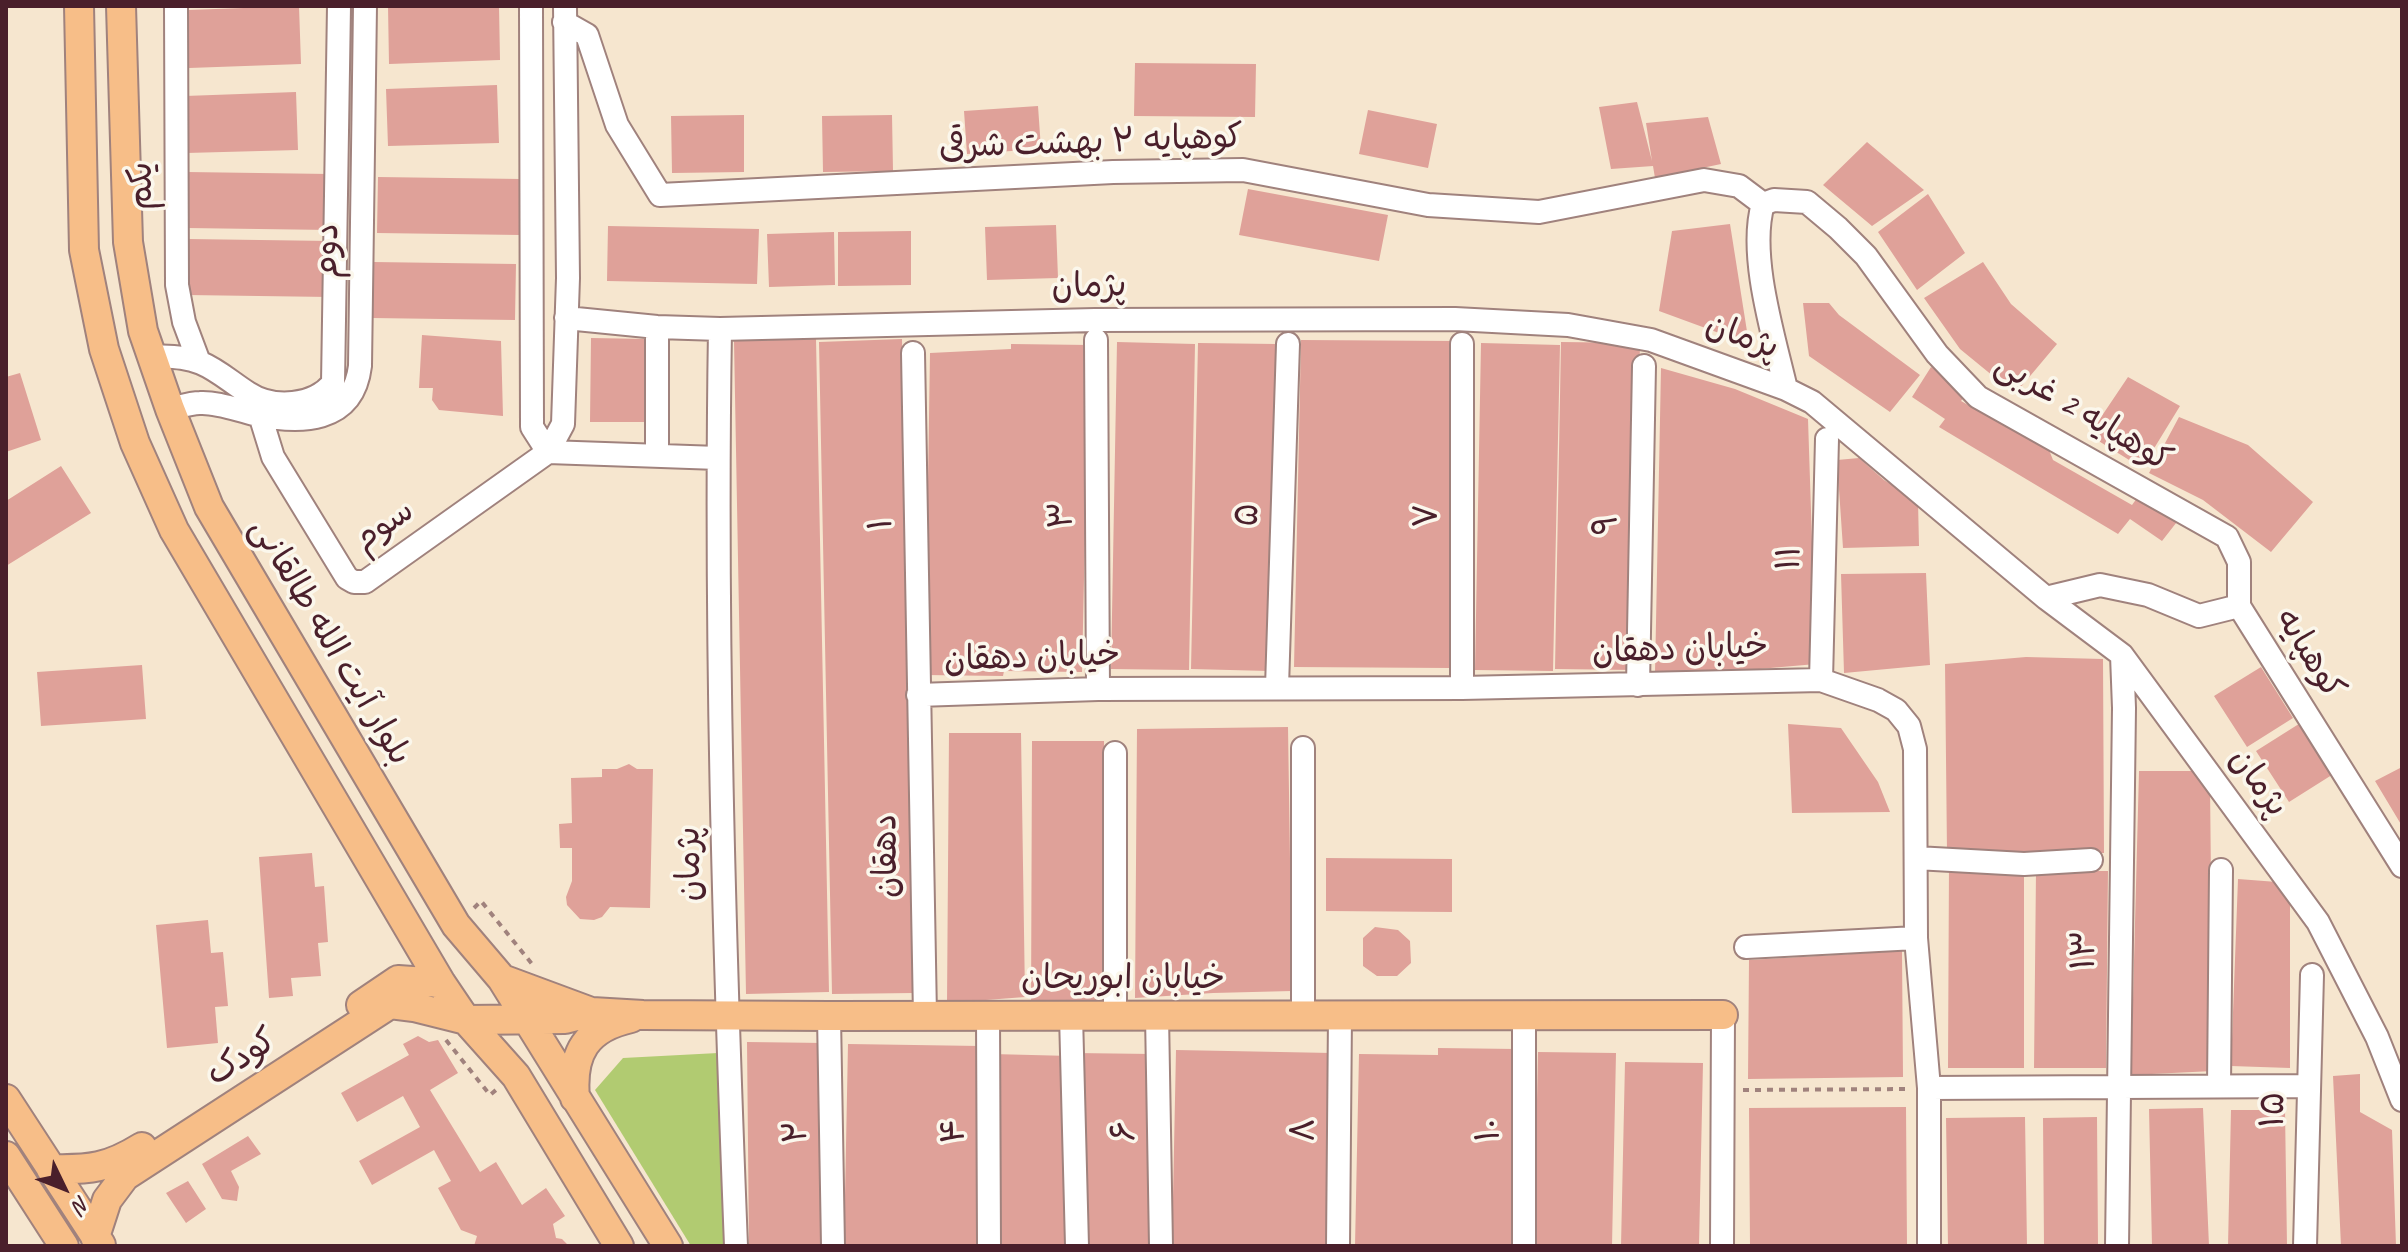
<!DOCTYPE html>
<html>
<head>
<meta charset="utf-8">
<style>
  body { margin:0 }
  #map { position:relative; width:2408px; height:1252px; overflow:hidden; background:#f6e6cf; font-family:Caveat,sans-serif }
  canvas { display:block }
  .frame { position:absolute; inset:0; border:8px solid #4a1f2b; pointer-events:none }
  .north { position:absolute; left:24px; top:1148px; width:80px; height:80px; -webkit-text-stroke:6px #fbf7ec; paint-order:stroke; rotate:133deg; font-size:22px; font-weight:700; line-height:32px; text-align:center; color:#4a1f2b }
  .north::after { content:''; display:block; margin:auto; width:28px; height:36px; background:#4a1f2b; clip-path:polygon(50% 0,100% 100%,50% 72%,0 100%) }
</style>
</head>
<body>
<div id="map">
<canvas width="2408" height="1252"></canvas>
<div class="frame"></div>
<div class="north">N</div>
</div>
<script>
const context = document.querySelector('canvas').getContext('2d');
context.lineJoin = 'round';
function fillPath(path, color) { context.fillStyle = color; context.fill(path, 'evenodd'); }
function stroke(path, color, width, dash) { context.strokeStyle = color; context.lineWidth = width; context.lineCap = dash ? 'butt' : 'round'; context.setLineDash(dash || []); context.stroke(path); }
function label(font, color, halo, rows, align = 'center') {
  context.font = font + ' Caveat,"Playpen Sans Arabic",sans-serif'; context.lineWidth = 7; context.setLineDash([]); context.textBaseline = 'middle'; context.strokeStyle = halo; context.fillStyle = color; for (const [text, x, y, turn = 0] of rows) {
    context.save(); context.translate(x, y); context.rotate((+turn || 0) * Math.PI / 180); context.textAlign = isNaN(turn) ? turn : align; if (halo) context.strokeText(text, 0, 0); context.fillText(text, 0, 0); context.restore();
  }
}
const green = new Path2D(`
  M718,1053L731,1246H691L595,1090L623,1058Z`);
const building = new Path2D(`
  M299,6L301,64L189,68L188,10Z
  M388,6H499L500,60L389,64Z
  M1135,63L1256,64L1255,117L1134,116Z
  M497,85L499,143L388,146L386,89Z
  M296,92L298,150L186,153L185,96Z
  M1637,102L1652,161L1646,123L1708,117L1721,164L1655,178L1653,166L1611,169L1599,107Z
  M1038,106L1041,149L967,154L964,111Z
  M1368,110L1437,124L1428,168L1359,154Z
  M744,115V172L672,173L671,116Z
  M892,115L893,171L823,172L822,116Z
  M1867,142L1924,190L1872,226L1823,185Z
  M187,172L330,174V230L187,228Z
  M378,177L521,179L520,235L377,233Z
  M1248,189L1388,215L1379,261L1239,235Z
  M1928,194L1965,253L1917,290L1878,232Z
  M1730,224L1749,344L1659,311L1672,231Z
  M1056,225L1058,278L987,280L985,227Z
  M608,226L759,229L757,284L607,281Z
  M911,231V285L838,286V232Z
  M834,232L835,285L769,287L767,234Z
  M188,239L331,241L330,297L187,295Z
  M373,262L516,264L515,320L372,318Z
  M1983,262L2011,304L2057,344L2015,394L1960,349L1924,298Z
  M1803,303H1829L1839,315L1920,375L1890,412L1809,356Z
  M422,335L501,341L503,416L439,410L432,400L433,388H419Z
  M591,338L648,339L647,422H590Z
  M816,339L829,992L746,994L734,341Z
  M902,339L914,993L832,994L819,342Z
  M1301,340L1456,341L1450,668L1294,667Z
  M1117,342L1195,344L1189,670L1111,669Z
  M1561,342L1640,343L1633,670L1555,669Z
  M1198,343L1276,344L1269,671L1191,669Z
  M1481,343L1560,345L1553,671L1475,670Z
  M1011,344L1089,345L1082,672L1004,671L1003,676L925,675L930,353L1011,349Z
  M1931,367L1971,388L1961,401L2049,450L2053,460L2132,505L2140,494L2180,518L2162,541L2130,519L2118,534L1939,427L1945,419L1912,397Z
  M1661,368L1735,389L1808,419L1816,664L1736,671L1655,673Z
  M20,373L41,440L6,452V377Z
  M2128,377L2180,406L2142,468L2089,435Z
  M2179,417L2248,445L2313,502L2271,552L2203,500L2149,473Z
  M1859,458L1884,480L1918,501L1919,546L1843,548L1837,460Z
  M61,466L91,513L6,566V501Z
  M1926,573L1930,665L1844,673L1841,574Z
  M2026,657L2103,659L2104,853H1947L1945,664Z
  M142,665L146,719L41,726L37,672Z
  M2261,667L2293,718L2247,747L2214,696Z
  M2302,722L2335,773L2289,802L2256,751Z
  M1788,724L1841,728L1878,782L1890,812L1792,813Z
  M1288,727L1292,991L1213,993L1135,998L1137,729Z
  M949,733H1021L1025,997L947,1003Z
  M1032,741H1104L1109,1005L1031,1011Z
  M629,764L637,769H653L650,908L610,907L602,917L594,920L580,919L567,905L566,897L572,881V848H560L559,824L572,823L571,778L602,777V769H617Z
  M2402,767V826L2375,781Z
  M2139,771H2193L2210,785L2213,1071L2131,1075Z
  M312,853L315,887L324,886L328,942L318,943L321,976L291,978L293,996L269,998L259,857Z
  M1326,858L1452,859V912L1326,911Z
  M1949,864H2024V1068H1948Z
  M2036,871H2108L2106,1068H2034Z
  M2238,879L2290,883V1068L2231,1066Z
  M208,920L211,953L223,952L228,1006L215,1007L218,1043L167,1048L156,925Z
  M1375,927L1398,930L1410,941L1411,963L1397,976H1377L1363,966V938Z
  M1902,951L1903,1077L1748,1079L1749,960Z
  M418,1036L429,1042L438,1040L458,1073L430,1090L480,1172L496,1162L522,1205L546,1188L565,1216L553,1224L556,1238L562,1239L569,1246H474L477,1236L461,1230L438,1188L451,1181L434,1150L372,1185L359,1161L420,1127L403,1096L357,1122L341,1093L409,1055L403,1044Z
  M747,1042L825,1043V1246H749Z
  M848,1044L980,1046L976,1246H844Z
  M1438,1048L1516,1049L1512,1246H1355L1359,1054L1438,1055Z
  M1176,1050L1332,1053L1328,1246H1172Z
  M1538,1052L1616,1053L1612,1246H1534Z
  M1074,1053L1153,1054L1149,1246H1070Z
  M992,1054L1071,1056L1067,1246H989Z
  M1625,1062L1703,1063L1699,1246H1621Z
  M2360,1074V1112L2392,1130L2396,1246H2341L2333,1076Z
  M1906,1107L1907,1246H1750L1749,1108Z
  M2203,1108L2209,1246H2152L2149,1109Z
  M2231,1110H2285L2287,1246H2228Z
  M2025,1117L2027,1246H1948L1946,1118Z
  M2097,1117L2098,1246H2044L2043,1118Z
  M248,1136L261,1154L231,1171L239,1187L237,1201L222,1199L202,1164Z
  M188,1181L206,1209L186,1223L166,1193Z`);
const path = new Path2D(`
  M474,908L481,901L532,964
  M446,1040L490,1095L496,1090
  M1743,1090L1910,1089`);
const minor = new Path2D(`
  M176,6L177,285L184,322L199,362
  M531,6L532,427L548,452
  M564,22L587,35L617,125L660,195L1113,172L1243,170L1428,205L1539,212L1704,180L1739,186L1763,204
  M1763,204L1774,200L1807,202L1838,228L1866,256L1937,354L1978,397L2227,537L2239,562V606
  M1763,204C1748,255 1774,337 1786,389
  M566,318L657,327L720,329L1095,320L1455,319L1568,325L1651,340L1786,389L1812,402L2046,598L2122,655L2318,922L2377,1037L2402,1100
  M657,327V455
  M720,329C715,634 724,941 736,1246
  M1096,340L1098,689
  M1462,344V688
  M913,353L925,1016
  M152,356C169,357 185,356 201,363C218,370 232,383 248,393C274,410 314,406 333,383L339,6
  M251,396L260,415L273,457L347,578L354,582H365L548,452L563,424L568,278L565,6
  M170,409C179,407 190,403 200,403C217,402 237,410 254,414C300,424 353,424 360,366L365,6
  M548,452L718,458
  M2046,598L2100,585L2148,595L2199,616L2239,606L2402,866
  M1821,680L1827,439
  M1638,685L1644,366
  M1277,687L1288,344
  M918,695L1098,689L1462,688L1821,680L1878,700L1896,710L1909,726L1915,749L1916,938L1929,1088V1246
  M1916,858L2024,864L2091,860
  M1746,947L1916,938
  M1071,1015L1077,1246
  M1115,1015V753
  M1157,1015L1161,1246
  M1303,1015V748
  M1524,1015V1246
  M829,1016L833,1246
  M988,1016L989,1246
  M2219,1086L2221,870
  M1929,1088L2309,1086
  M1338,1246L1340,1015
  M1722,1246L1723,1015
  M2117,1246L2124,708L2122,655
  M2305,1246L2312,975`);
const major = new Path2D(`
  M79,6L84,250L104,349L135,443L174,530L441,983L466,1020L516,1076L619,1246
  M121,6L128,242L143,331L170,409L209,507L456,925L502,979L668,1246
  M502,979L591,1012
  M361,1005L398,980L441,983
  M575,1098C571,1053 586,1028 631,1018
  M6,1099L101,1245
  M6,1156L64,1246
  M51,1169C90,1170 108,1168 142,1147
  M95,1237L107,1200L125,1176L390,1004L414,1007L466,1020L565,1019L592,1012L643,1015L829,1016L1723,1015`);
const streetNames = [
  ["کوهپایه ۲ بهشت شرقی",1091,143,-2],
  ["یکم",142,186,-90],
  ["دوم",328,251,-89],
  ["پژمان",1089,287,-1],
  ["پژمان",1742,337,20],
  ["کوهپایه 2 غربی",2083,413,31],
  ["۳",1063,515,-90],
  ["۵",1248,515,-88],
  ["۷",1428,516,-90],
  ["۱",882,524,-91],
  ["۹",1607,525,-89],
  ["سوم",384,526,-35],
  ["۱۱",1790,558,-88],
  ["بلوار آیت الله طالقانی",330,642,59],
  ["خیابان دهقان",1680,650,-2],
  ["کوهپایه",2309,654,58],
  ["خیابان دهقان",1032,658,-2],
  ["پژمان",2258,783,54],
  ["دهقان",887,856,-91],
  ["پژمان",690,864,-91],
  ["۱۳",2085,950,-89],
  ["خیابان ابوریحان",1123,979],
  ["کودک",242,1058,-33],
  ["۱۵",2274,1110,-89],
  ["۸",1305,1130,-90],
  ["۱۰",1490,1130,-90],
  ["۴",955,1131,-90],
  ["۶",1125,1131,-91],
  ["۲",797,1132,-91]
];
fillPath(green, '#b1cb71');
fillPath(building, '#dfa199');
stroke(minor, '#a0827d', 26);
stroke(major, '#a0827d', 32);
stroke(path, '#a0827d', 4, [6, 6]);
stroke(minor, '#fff', 22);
stroke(major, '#f7be88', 28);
label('34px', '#4a1f2b', '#fbf7ec', streetNames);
</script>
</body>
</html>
